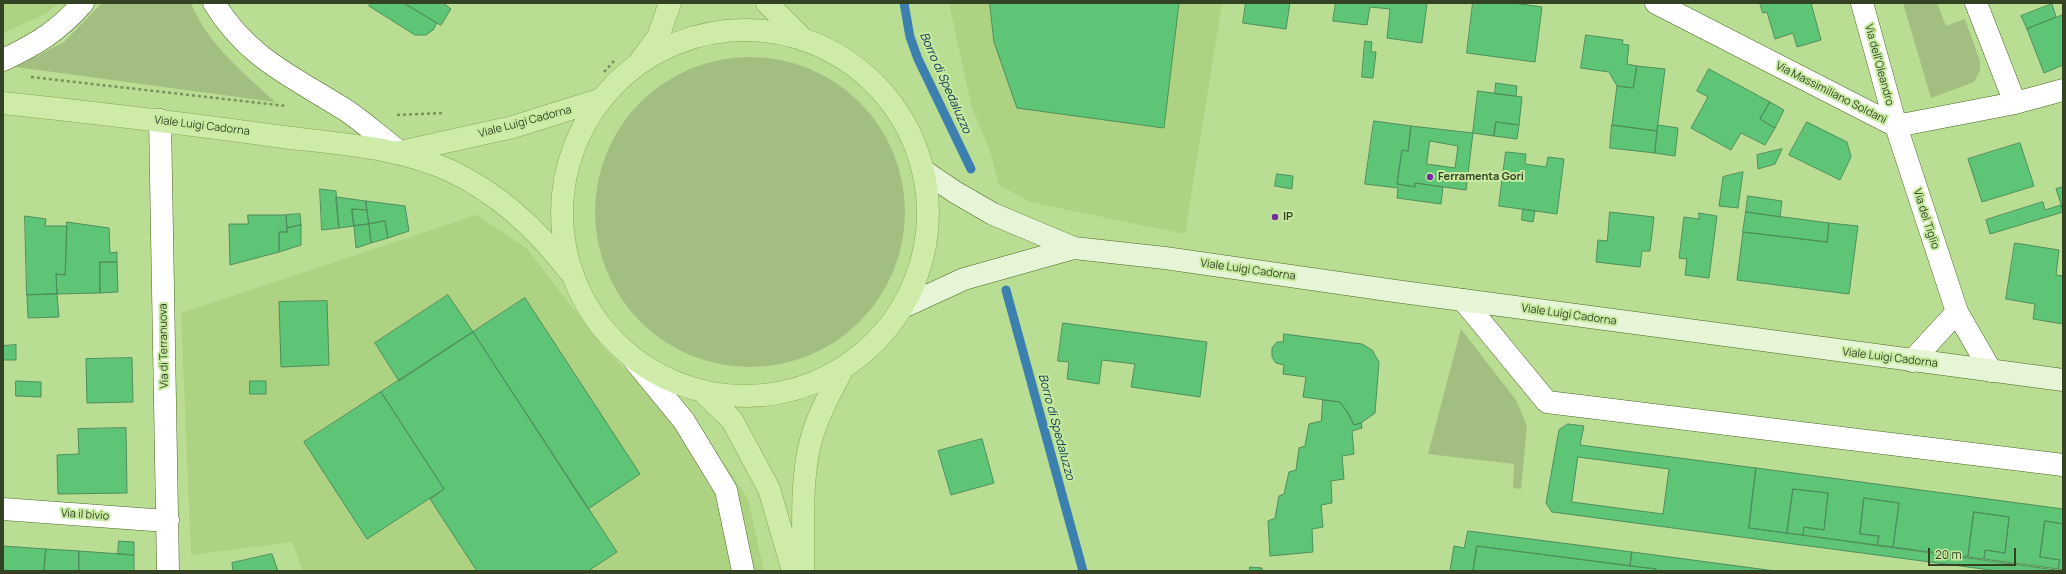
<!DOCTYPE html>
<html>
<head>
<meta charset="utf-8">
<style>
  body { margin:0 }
  #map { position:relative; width:2066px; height:574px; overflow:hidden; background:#badd94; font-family:Manrope,sans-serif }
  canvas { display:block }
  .frame { position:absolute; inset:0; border:4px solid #344224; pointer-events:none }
  .scale { position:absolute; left:1928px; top:548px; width:88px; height:18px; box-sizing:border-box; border:2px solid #344224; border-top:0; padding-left:5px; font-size:12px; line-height:14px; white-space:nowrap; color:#344224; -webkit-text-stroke:3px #c7eaa1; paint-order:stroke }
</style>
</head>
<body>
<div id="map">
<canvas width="2066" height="574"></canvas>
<div class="frame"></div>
<div class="scale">20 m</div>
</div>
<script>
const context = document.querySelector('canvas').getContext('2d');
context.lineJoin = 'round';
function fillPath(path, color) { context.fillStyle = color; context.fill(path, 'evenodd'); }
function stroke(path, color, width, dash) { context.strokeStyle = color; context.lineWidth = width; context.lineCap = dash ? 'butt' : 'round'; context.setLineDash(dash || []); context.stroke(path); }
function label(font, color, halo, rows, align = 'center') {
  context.font = font + ' Manrope,sans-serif'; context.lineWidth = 4; context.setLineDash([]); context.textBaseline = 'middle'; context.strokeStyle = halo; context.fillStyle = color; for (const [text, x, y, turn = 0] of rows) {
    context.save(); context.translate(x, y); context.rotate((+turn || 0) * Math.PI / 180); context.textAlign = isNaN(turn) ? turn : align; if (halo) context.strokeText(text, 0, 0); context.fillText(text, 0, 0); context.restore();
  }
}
const built = new Path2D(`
  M3,3H59L45,14L3,33Z
  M949,3H1222L1185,234L1030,202L999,185L989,148L972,108Z
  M477,215L526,248L608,353L647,390L708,439L748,499L764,571H303L292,542L191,555L181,313Z`);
const green = new Path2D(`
  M102,3H191C208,45 243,72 275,102L16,67L64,42Z
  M1903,3H1937L1946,26L1965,19L1980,61V70L1974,82L1931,98Z
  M595 212a155 155 0 1 1 310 0a155 155 0 1 1-310 0Z
  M1461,329L1516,400L1527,426L1521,489L1513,488L1514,464L1428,454Z`);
const stream = new Path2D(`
  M904,3L910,37L918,59L971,169
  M1006,290L1083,571`);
const building = new Path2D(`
  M371,3H404L437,23L433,30L426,35H415L369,6Z
  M404,3H443L451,9L441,25Z
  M990,3H1179L1164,128L1017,108L994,42Z
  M1246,3H1290L1286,29L1243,23Z
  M1336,3H1427L1422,43L1387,38L1390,9L1370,7L1367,25L1333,21Z
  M1473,3H1514L1542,7L1535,62L1467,53Z
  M1760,3H1811L1821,40L1797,47L1793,33L1775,39L1767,12L1763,13Z
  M2052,4L2056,17L2027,29L2021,16Z
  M2063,15V65L2044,73L2027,29Z
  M1586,35L1623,40L1622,44L1629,45L1627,64L1637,66L1633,88L1617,86L1609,72L1581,68Z
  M1365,41L1372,42L1371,52H1376L1373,78L1362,77Z
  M1637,66L1665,69L1657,131L1612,125L1617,86L1633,88Z
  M1709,69L1770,102L1760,119L1775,128L1765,145L1741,133L1731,150L1691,128L1708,97L1697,91Z
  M1496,83L1517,86L1516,96L1495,94Z
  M1478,91L1522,97L1519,125L1496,122L1494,136L1473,133Z
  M1770,102L1784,110L1775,128L1760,119Z
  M1374,121L1411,126L1408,151L1402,150L1397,184L1415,187V183L1443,187L1441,204L1397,198L1398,188L1365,184Z
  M1496,122L1519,125L1517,139L1494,136Z
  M1807,122L1847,142L1851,157L1840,180L1789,155Z
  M1612,125L1657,131L1655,153L1610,148Z
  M1658,125L1678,128L1675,156L1655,153Z
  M1411,126L1473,133L1466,190L1415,183V187L1397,184L1402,150L1408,151ZM1430,141L1458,146L1455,168L1427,164Z
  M2020,143L2034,186L1982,202L1968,159Z
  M1782,149L1775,164L1758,169L1757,155Z
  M1506,152L1526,154L1525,164L1546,167L1548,157L1564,159L1557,214L1499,206Z
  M1743,172L1738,208L1719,206L1723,177Z
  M1277,174L1293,176L1292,189L1275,186Z
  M2063,187V210L2056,189Z
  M320,189L336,191L339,228L322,230Z
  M1748,196L1782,201L1780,217L1746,212Z
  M336,197L366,201L367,210L352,209L354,226L339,228Z
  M366,201L405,206L409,231L388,238L385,221L369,224Z
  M2043,202L2045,210L2061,205L2063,212L1990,234L1986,220Z
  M352,209L367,210L369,224L354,226Z
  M1523,209L1535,211L1533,222L1522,220Z
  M1610,212L1654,217L1650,251H1642L1640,267L1596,262L1598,240L1607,241Z
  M1746,212L1829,223L1827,242L1743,232Z
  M1699,213L1717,216L1709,278L1685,275L1687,259L1679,258L1684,217L1699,219Z
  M300,214L301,225L287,228L286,215Z
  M248,215H286L287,232H279V252L230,265L229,224H248Z
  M25,216L46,219L45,226H67L65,275L56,274L57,294L27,295Z
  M385,221L388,238L371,243L369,224Z
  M67,222L109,228L110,253L117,252V262H100V293L57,294L56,274L65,275Z
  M1829,223L1858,226L1849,294L1737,280L1743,232L1827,242Z
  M369,224L371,243L356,248L354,226Z
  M301,225V245L279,252V232H287V228Z
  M2015,243L2059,250L2056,275L2063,276V324L2033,319L2035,304L2006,299Z
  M100,262H117L118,292L100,293Z
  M57,294L59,317L28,318L27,295Z
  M448,295L473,332L399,381L375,343Z
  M525,298L640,474L588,509L473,332Z
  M327,301L329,365L281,367L279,302Z
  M1063,323L1207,342L1200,397L1131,387L1135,364L1102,360L1099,384L1067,379L1069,362L1058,361Z
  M473,332L617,552L588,571H477L430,499L444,489L381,392Z
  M1284,334L1362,344L1372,350L1379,362L1375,413L1361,423L1354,425L1348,413L1340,402L1303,397L1306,377L1283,374L1284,365L1276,363L1272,357V348L1277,342H1283Z
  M16,345V360H3V346Z
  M132,358L133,402L87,403L86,359Z
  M16,381L41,382V397L16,396Z
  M250,381H266V394H250Z
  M381,392L444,489L367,539L304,442Z
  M1323,400L1340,402L1348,413L1354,425L1361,423L1362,428L1352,431L1354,454L1342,456L1344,479L1331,481L1332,503L1321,505L1323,527L1312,529L1313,552L1270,556L1268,521L1275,518L1279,496L1284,494L1289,472L1296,470L1299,448L1305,446L1309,424L1321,421Z
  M1568,424L1584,426L1580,445L1756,468L1749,528L2063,571H1998L1552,512L1546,503L1559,430ZM1578,457L1669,469L1663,514L1572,502Z
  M126,428L127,493L58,494L57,455L79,454L78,429Z
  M982,439L994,483L951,495L938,451Z
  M1756,468L2063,509V524L2045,521L2040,557L2060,560L2058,569L1984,559L1985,550L2005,553L2009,517L1974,512L1968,557L1893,547L1899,503L1864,498L1860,534L1879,536L1877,545L1803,535L1804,527L1824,530L1828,493L1793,489L1787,533L1749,528Z
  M1793,489L1828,493L1824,530L1804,527L1803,535L1787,533Z
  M1864,498L1899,503L1893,547L1877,545L1879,536L1860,534Z
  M1974,512L2009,517L2005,553L1985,550L1984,559L1968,557Z
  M2045,521L2063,524V570L2058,569L2060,560L2040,557Z
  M1468,531L1632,552L1630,566L1477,546L1473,571H1450L1454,546L1464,548Z
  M119,541L134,542V555L118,554Z
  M3,546L46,549L44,571H3Z
  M1477,546L1656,569V571H1473Z
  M46,549L79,551V571H44Z
  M79,551L134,555V571H79Z
  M1632,552L1775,571H1656V569L1630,566Z
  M272,554L278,571H233L232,563Z
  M1250,567L1262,568V571H1250Z`);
const path = new Path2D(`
  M604,72L614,61
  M31,77L286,106
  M397,115L444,113`);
const street = new Path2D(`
  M214,3C249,60 294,77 347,111C365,123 382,139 400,152
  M1656,3L1896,126L2015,103L2063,90
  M1862,3L1896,126L1957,312L1991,371
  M1976,3L2015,103
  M3,60C37,44 58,31 83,3
  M160,120L168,571
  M1463,300L1547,402L2063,465
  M634,360L684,421L726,490L743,571
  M1912,361L1957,312
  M3,509L153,520H168`);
const secondary = new Path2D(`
  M924,171L955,192L993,214L1074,248L1165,258L1395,291L2063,380
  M903,307L964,279L1074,248`);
const primary = new Path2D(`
  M767,3L803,39
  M562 213a183 183 0 1 1 366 0a183 183 0 1 1-366 0Z
  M641,60L658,37L670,3
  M3,103C97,113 190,124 283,137C340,144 398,147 451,171C499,194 537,229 569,271
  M400,152L513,127L602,99
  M703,392L732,420L769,489L793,571
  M803,571C804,529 800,481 811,440C818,414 831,392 843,368`);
const markers = [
  [1430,177,4,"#742da1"],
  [1275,217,4,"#742da1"]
];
const streetNames = [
  ["Via dell'Oleandro",1879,65,75],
  ["Via Massimiliano Soldani",1831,93,27],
  ["Viale Luigi Cadorna",525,122,-15],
  ["Viale Luigi Cadorna",202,126,7],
  ["Via del Tiglio",1926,219,72],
  ["Viale Luigi Cadorna",1248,270,8],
  ["Viale Luigi Cadorna",1569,315,8],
  ["Via di Terranuova",164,346,-91],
  ["Viale Luigi Cadorna",1890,358,7],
  ["Via il bivio",85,515,4]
];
const poiNames = [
  ["Ferramenta Gori",1438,177],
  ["IP",1283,217]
];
const waterNames = [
  ["Borro di Spedaluzzo",945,83,66],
  ["Borro di Spedaluzzo",1056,427,75]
];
fillPath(built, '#acd282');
fillPath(green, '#a2bf81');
stroke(stream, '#3c80b0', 9);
fillPath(building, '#5ec576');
stroke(building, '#4e8e5b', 1);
stroke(street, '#4a6822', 23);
stroke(secondary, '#4a6822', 23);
stroke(primary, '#83a757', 23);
stroke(path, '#78915d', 2.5, [3, 3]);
stroke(street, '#fff', 22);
stroke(secondary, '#e6f5d5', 22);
stroke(primary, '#ceebaa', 22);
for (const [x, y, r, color] of markers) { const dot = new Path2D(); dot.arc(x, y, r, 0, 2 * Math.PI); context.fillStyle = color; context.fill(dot); stroke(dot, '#c7eaa1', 1.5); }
label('11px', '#344224', '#c7eaa1', streetNames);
label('bold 11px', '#344224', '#c7eaa1', poiNames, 'left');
label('italic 12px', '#0f3455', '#c7eaa1', waterNames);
</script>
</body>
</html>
